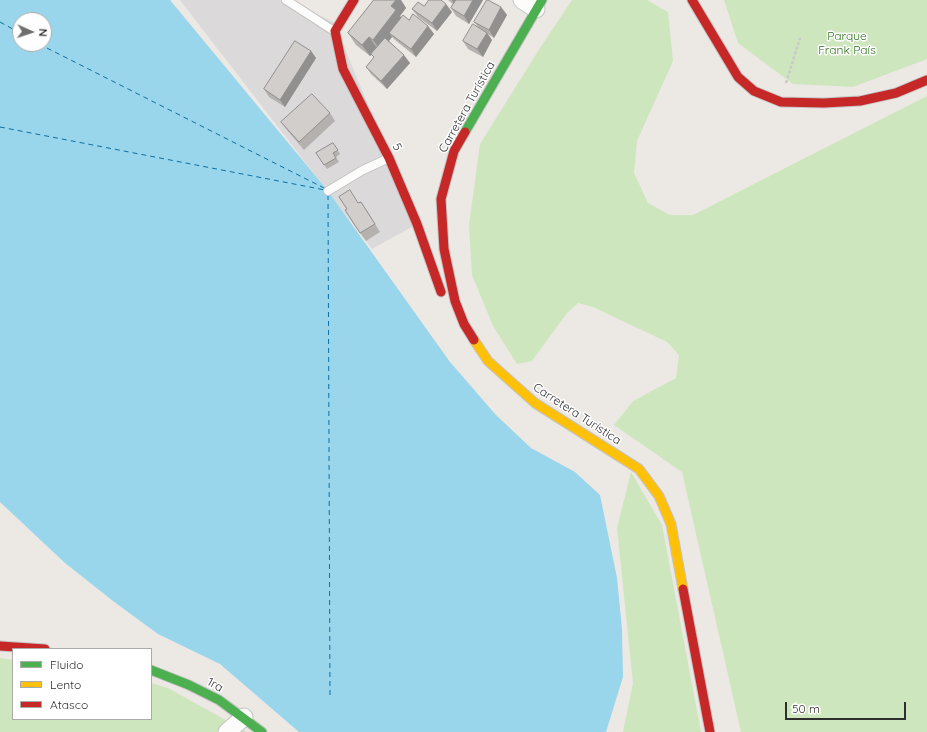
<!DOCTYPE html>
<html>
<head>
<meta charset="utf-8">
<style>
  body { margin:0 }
  #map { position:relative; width:927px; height:732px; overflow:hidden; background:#ece8e4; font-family:Quicksand,sans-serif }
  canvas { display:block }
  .legend { position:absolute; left:12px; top:648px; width:140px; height:72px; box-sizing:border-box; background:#fff; border:1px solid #ababab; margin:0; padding:5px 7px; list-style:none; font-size:12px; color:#2e2e2e }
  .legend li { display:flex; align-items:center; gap:8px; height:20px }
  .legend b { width:20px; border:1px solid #ababab }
  .north { position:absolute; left:12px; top:12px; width:40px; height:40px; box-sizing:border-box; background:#fff; border:1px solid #ababab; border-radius:50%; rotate:93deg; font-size:11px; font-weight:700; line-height:16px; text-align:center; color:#2e2e2e }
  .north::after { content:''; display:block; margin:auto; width:14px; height:18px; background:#706f6e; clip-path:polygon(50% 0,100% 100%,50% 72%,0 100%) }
  .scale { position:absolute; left:785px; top:702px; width:121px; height:18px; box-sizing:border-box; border:2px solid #2e2e2e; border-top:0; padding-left:5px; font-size:12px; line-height:14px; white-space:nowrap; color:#2e2e2e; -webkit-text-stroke:3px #fff; paint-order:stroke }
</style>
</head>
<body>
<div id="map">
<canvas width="927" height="732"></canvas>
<ul class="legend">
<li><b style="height:5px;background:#4caf50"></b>Fluido</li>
<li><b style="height:5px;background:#ffc107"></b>Lento</li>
<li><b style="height:5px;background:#c62828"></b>Atasco</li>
</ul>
<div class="north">N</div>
<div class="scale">50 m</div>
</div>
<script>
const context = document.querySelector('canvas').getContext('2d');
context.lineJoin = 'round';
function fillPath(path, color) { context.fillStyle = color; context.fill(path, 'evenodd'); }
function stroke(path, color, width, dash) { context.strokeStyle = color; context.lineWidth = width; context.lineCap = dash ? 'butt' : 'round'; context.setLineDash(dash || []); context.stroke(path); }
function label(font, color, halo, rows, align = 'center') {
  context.font = font + ' Quicksand,sans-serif'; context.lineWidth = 3; context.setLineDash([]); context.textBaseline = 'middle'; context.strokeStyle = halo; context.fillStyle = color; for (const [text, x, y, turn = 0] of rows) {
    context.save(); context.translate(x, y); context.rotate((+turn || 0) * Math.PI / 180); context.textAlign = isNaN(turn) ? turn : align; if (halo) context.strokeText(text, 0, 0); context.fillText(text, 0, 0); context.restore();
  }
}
const industrial = new Path2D(`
  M180,0H283L334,22L417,224L372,249Z`);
const green = new Path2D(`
  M572,0H647L668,12L673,61L637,141L634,173L648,203L670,215H693L927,96V732H741L682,472L614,425L633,401L676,378L679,355L667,342L593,307L578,303L567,313L532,361L517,364L493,326L472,275L469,225L480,144L540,48Z
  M724,0H927V59L853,87L793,84L738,43Z
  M631,472L662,525L701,732H623L633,683L617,528Z
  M0,658L13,660V719H151V683L168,688L247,732H0Z`);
const water = new Path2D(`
  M0,0H170L328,191L450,362L496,415L531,448L575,472L600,495L617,578L622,629L623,677L606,732H299L220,664L158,634L113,601L65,563L0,502ZM20,20H44V44H20Z`);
const ferry = new Path2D(`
  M0,22L20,33
  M39,44L326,189
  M0,127L325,190
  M328,195L330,696`);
const path = new Path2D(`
  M786,83L800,38
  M298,732H299`);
const lane = new Path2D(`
  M286,0L334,31
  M328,191L363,170L389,158`);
const street = new Path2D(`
  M522,0L536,9
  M227,732L244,717`);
const fast = new Path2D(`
  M465,132L542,0
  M151,670L189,685L219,700L262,732`);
const slow = new Path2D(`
  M474,340L488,361L535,403L639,469L659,496L671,524L683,589`);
const jam = new Path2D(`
  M354,0L335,31L343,69L389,158L417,224L441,292
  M692,0L738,77L754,91L781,102L824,103L860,101L896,93L927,80
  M465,132L454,151L441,199L444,249L455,301L464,324L474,340
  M683,589L710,732
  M0,646L45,649`);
const wall = new Path2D(`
  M374,0H401L406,8L400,16L401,17L428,26L434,34L416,57L395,40L392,37L389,41L410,63L387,89L371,74L366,67L374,58L372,55L370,56L356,45L348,33Z
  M448,0H483L469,24L456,16L451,8L453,4Z
  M424,6L452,12L437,31L418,17L412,9Z
  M501,7L507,15L494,38L488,34L492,40L483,57L468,49L463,41L479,28L474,22Z
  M311,51L316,58L285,107L269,97L264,89Z
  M330,113L335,121L304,150L287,130L281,122Z
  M333,143L340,154L336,157L339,162L327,169L316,153Z
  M359,203L366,209L380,232L366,241L360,233Z`);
const shadedWall = new Path2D(`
  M396,0H401L406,8L400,16L404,22L389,33L392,37L381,51L373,40L391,6Z
  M452,0H464L457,8Z
  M473,0H483L469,24L464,16Z
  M446,4L452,12L437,31L432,23Z
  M501,7L507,15L494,38L489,30Z
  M428,26L434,34L416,57L411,49Z
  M487,33L492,40L483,57L477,49Z
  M369,37L377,48L370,56L362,45Z
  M311,51L316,58L285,107L280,100Z
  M404,55L410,63L387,89L381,81Z`);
const building = new Path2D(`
  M374,0H396L391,6L396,10L373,40L369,37L362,45L348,33Z
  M429,0H441L446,4L432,23L412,9L418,2L424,6Z
  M456,0H473L464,16L451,8Z
  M487,0H488L501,7L489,30L474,22Z
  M413,14L428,26L411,49L389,33L403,15L409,20Z
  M473,24L487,33L477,49L463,41Z
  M385,38L404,55L381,81L366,67L374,57L371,54Z
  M295,41L311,51L280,100L264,89Z
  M312,94L330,113L299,142L281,122Z
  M333,143L338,150L333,153L336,158L324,165L316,153Z
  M350,190L358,203L361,202L375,224L360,233L345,210L347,209L339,197Z`);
const parkNames = [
  ["Parque",847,36],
  ["Frank País",847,50]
];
const streetNames = [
  ["Carretera Turística",467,107,-61],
  ["5",397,147,63],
  ["Carretera Turística",577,414,33],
  ["1ra",215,685,29]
];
fillPath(industrial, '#dcd9db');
fillPath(green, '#cee6be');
fillPath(water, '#99d6ec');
stroke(ferry, '#0d6fa3', 1, [5, 4]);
stroke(lane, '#c5c4c5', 10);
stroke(street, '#c5c4c5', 19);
stroke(fast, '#c5c4c5', 11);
stroke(slow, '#c5c4c5', 11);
stroke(jam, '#c5c4c5', 11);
stroke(path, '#c9c9c8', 2.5, [3, 2]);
stroke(lane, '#fcfcfb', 8);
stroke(street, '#fcfcfb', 17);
stroke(fast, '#4caf50', 9);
stroke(slow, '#ffc107', 9);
stroke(jam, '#c62828', 9);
fillPath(wall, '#b4b1af');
fillPath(shadedWall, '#92908e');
fillPath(building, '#d1cecb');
stroke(building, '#92908e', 1);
label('12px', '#2c6e1b', '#fff', parkNames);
label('12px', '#2e2e2e', '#fff', streetNames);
</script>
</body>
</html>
